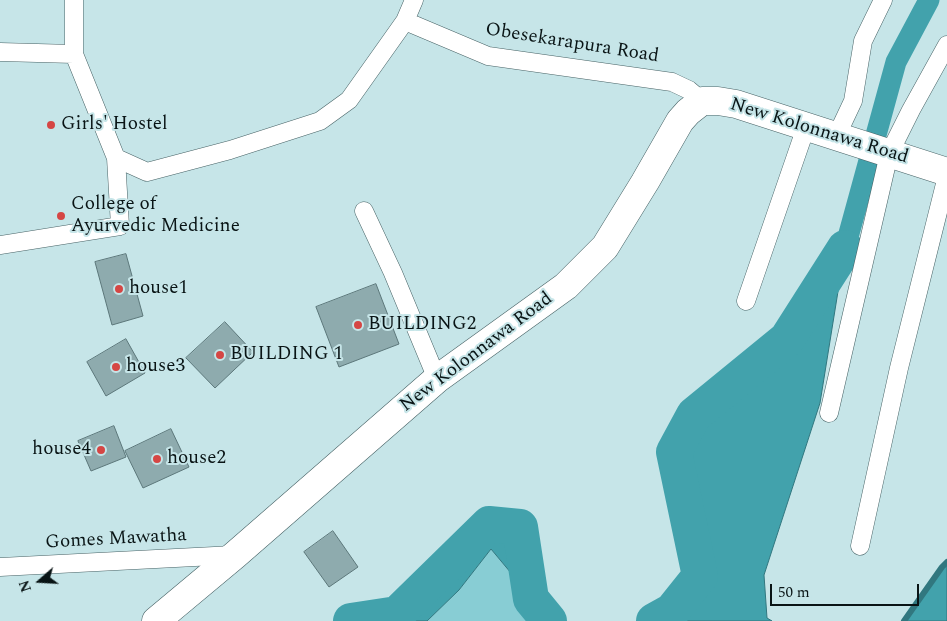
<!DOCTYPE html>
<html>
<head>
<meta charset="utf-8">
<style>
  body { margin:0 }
  #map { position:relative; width:947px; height:621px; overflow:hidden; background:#c6e5e8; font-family:Spectral,serif }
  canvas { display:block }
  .north { position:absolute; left:15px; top:556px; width:50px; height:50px; -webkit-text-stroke:4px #c6e5e8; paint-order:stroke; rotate:251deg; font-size:14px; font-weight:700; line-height:20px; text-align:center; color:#091415 }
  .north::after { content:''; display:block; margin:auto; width:18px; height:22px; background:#091415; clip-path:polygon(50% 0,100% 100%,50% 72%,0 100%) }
  .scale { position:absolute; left:770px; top:584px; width:149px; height:22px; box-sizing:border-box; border:2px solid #091415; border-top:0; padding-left:6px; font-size:15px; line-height:18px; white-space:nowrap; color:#091415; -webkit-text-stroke:4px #c6e5e8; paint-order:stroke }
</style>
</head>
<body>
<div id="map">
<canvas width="947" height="621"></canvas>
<div class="north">N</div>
<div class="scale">50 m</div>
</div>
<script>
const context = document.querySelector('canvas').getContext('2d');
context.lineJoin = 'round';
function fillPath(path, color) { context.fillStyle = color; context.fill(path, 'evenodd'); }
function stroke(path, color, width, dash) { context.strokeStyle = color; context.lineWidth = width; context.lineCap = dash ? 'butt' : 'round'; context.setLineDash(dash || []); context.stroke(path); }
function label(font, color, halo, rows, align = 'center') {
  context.font = font + ' Spectral,serif'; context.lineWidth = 4; context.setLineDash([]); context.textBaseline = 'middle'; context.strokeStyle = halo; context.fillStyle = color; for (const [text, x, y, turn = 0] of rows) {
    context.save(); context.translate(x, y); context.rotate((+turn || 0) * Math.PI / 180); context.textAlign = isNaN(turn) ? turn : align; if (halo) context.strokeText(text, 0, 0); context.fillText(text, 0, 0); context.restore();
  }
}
const green = new Path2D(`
  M491,549L511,573L527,621H427L459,590Z`);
const water = new Path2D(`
  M845,248L820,403L764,575L767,618L772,621H654L672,611L700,576L674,452L694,415L787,338Z
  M489,524L520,527L531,599L549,621H527L511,573L491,549L459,590L427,621H351L397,614Z
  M947,562V621H904L942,567Z`);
const stream = new Path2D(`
  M904,621L942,567L947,562`);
const canal = new Path2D(`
  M845,248L896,62L929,0`);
const river = new Path2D(`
  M351,621L397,614L489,524L520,527L531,599L549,621
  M654,621L672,611L700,576L674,452L694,415L787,339L845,248`);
const building = new Path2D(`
  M126,254L143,316L112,325L95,262Z
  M376,284L399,344L339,367L316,307Z
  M225,322L253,352L215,388L186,358Z
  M126,339L145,373L106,396L87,362Z
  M114,426L126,457L91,471L78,441Z
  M171,429L189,467L143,488L125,451Z
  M333,531L358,567L329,587L304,552Z`);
const minor = new Path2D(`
  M74,0V54L116,158L147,172L230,150L320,121L349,100L405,21L414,0
  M405,21L488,56L672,82L689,90L702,101
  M0,52L74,54
  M836,137L853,101L863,41L883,0
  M364,211L393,273L437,379
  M0,245L120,226L116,158
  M746,301L806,127
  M829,413L889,154L911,110L947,45
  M860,546L899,368L947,176
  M0,567L234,555`);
const primary = new Path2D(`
  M156,621L235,555L437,379L566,286L605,247L645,182L680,121L688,112L702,101H718L736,104L947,172`);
const markers = [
  [51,125,5,"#d54644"],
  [61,216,5,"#d54644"],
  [119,289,5,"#d54644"],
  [358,325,5,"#d54644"],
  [220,355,5,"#d54644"],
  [116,367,5,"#d54644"],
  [101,450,5,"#d54644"],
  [157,459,5,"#d54644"]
];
const streetNames = [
  ["Obesekarapura Road",572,44,9],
  ["New Kolonnawa Road",819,132,17],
  ["New Kolonnawa Road",477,353,-37],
  ["Gomes Mawatha",116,540,-3]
];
const poiNames = [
  ["Girls' Hostel",61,125],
  ["College of",71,205],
  ["Ayurvedic Medicine",71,227],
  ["house1",129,289],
  ["BUILDING2",368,325],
  ["BUILDING 1",230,355],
  ["house3",126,367],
  ["house4",91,450,"right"],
  ["house2",167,459]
];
fillPath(green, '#88cdd4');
fillPath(water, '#42a2ac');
stroke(water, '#31777f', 1);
stroke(stream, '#31777f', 6);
stroke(canal, '#42a2ac', 21);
stroke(river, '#42a2ac', 36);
fillPath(building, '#8eabae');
stroke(building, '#5c777a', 1);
stroke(minor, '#476265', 19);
stroke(primary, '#476265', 29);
stroke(minor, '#fff', 18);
stroke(primary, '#fff', 28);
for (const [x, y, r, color] of markers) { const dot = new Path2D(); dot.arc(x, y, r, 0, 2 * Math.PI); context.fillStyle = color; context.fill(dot); stroke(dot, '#c6e5e8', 2); }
label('19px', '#091415', '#c6e5e8', streetNames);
label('19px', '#091415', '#c6e5e8', poiNames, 'left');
</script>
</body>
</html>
